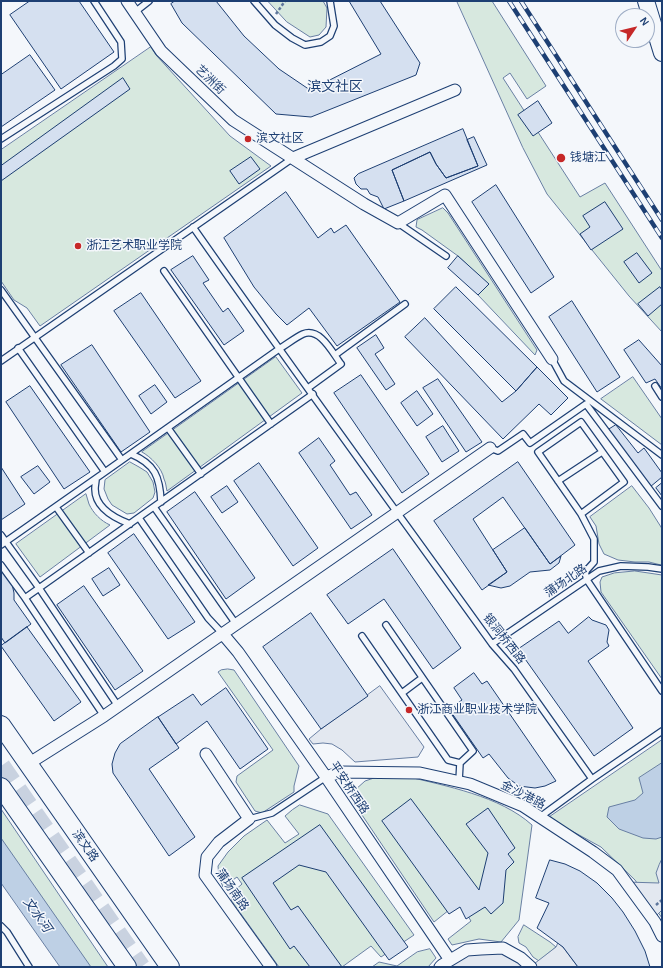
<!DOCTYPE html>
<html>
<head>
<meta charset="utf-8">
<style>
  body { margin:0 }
  #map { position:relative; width:663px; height:968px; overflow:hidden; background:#f4f7fb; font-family:Karla,sans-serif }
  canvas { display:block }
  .frame { position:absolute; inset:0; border:2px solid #1d3f73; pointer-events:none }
  .north { position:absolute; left:615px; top:8px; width:40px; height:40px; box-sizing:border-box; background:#f4f7fb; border:1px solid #9eadc5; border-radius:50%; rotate:55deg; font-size:11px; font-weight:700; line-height:16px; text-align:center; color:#1d3f73 }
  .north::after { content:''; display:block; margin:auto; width:14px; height:18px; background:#c62828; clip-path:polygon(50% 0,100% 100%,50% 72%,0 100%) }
</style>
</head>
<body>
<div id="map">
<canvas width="663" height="968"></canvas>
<div class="frame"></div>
<div class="north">N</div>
</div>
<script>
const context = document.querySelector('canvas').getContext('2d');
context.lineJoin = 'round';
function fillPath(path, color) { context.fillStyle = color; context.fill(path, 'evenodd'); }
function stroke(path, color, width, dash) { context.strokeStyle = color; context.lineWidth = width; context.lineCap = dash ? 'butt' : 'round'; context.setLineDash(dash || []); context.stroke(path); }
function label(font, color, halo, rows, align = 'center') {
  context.font = font + ' Karla,"Noto Sans SC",sans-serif'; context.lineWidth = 3; context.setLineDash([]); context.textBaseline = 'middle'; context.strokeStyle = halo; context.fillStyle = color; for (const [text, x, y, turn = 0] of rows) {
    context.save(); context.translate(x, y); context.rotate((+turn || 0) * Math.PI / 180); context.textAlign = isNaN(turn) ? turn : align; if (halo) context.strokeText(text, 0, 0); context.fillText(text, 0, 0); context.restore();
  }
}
const green = new Path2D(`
  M268,1H323L327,8L326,27L319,35L310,37L287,22Z
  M457,1H492L546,86L527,99L510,73L503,78L580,197L605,183L662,271V332L629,296L547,194L523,148Z
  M151,47L156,55L230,136L271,166L40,326L27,308L14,300L1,281V150Z
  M443,208L448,213L537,350L535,355L478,295L488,284L458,256L422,230L416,227L417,220Z
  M276,357L302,393L167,491C166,487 166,483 164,479C162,468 151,457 142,452Z
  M633,377L662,419V445L601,399Z
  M130,462L139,467L147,472L153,482L155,492L153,498L134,513L127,514L112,505L108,499L104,489L105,480Z
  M632,486L649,508L661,527L662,529V563L661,565L649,562H635L618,560L604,554L599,544L596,526L590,517Z
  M86,494C87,497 88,501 89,504C93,513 101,521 110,525L40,577L16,544Z
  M635,571L662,575V679L601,592L600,582L602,577L614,573Z
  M228,669L234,670L299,766L294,786V792L262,813L255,811L236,782L237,776L273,750L218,672L221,670Z
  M662,740V918L635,880L601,847L548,818Z
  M405,776C446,786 500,796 532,825L519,920L501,942L479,939L452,945L448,939L471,921L459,902L434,922L360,812L355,790L365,781L377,777Z
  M300,805L328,814L414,935L381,957L371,946L342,967H279L231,900L233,892L242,884L237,877L223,887L219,877L218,866L228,852L244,836L267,820L285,843L299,834L285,816L292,810Z
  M1,809L108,967H88L1,842Z
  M524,925L550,942L556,947L539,961L533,957L526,947L519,943L518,937Z
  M430,949L436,958L428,967H372L379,962L397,966L417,952Z`);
const parking = new Path2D(`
  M380,686L424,747L418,757L355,762L342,750L332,744L323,743L313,744L309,739L321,729Z
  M662,859V910L653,919L626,882L659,883L656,873L659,865Z
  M558,943L563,947L578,967H440L453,958L503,948L530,967L556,947Z`);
const water = new Path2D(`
  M662,763V837L656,839L643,838L619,829L607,817L609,807L635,800L643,793L639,778Z
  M1,838L91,967H60L1,883Z`);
const building = new Path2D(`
  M30,1H79L114,52L61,89L10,15Z
  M175,1H216L244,36L279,69L310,90L381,54L349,1H380L420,63L416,75L311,117L276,114L182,23L171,4Z
  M30,55L55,90L1,127V75Z
  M123,78L130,89L1,181V166Z
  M538,101L552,123L533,136L518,115Z
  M463,129L478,166L446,178L436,164L430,152L392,170L404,201L384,209L378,197L370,194L367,189H361L356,184L354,178L358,174Z
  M474,137L487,165L404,201L392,170L430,152L436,164L446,178L478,166L467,140Z
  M251,157L260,169L239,184L230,171Z
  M496,185L554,277L531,293L472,202Z
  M286,192L318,238L331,228L334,233L346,225L400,302L337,346L309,308L287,325L276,314L254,287L224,238Z
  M605,202L623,229L591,250L580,234L590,227L583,216Z
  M637,253L652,273L639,283L624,262Z
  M193,256L209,280L203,283L223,312L228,308L244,331L224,345L171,270Z
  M458,256L489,284L478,295L448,268Z
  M456,287L537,367L516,391L434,309Z
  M660,287L662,290V304L648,316L638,304Z
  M141,293L201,381L175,398L114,311Z
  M572,301L620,377L597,392L549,317Z
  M425,318L502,402L516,391L537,367L568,398L551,415L539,404L503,439L405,337Z
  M376,335L384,348L375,354L395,384L386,390L357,348Z
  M639,340L662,366V389L655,379L646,383L624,350Z
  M92,345L150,432L121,452L61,365Z
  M361,375L429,474L402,493L334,393Z
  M438,379L482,442L466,452L423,388Z
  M155,385L167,402L151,414L139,396Z
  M30,386L90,472L64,489L6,402Z
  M417,391L433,414L417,426L401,403Z
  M616,425L638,453L644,448L662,473V477L650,487L608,430Z
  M443,426L459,451L442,462L426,437Z
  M319,438L335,461L330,465L350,495L356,492L372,515L351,529L299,453Z
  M518,462L575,545L550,564L503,497L473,519L507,572L482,590L434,521Z
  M259,463L318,548L293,566L234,481Z
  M38,466L50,482L34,494L21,477Z
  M1,467L25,504L1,520Z
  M662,483V496L656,488Z
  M227,486L238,502L222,513L211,497Z
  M195,492L255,578L226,599L167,512Z
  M525,528L550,564L561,556L559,563L550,570L530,572L510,586L501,588L488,585L507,572L493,550Z
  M134,534L195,622L168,639L108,553Z
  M393,549L461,648L433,669L384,599L348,624L327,595Z
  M109,568L120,585L103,596L92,579Z
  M1,570L12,584L14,593V600L31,624L5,643L1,637Z
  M84,586L143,671L115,690L57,605Z
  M311,613L368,696L321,729L263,647Z
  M589,617L592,620L606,625L609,630L607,642L609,646L588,661L633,728L594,756L518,649L559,621L568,633Z
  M27,627L81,702L54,721L1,646Z
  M474,673L482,684L487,681L556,781L545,786L535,788L519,786L508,778L489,754L483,758L449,709L462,700L454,688Z
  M226,688L268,749L240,769L207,721L176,744L158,717L193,694L201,705Z
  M158,717L179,748L149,769L195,837L169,856L113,773L112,764L115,753L120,744Z
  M411,799L479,890L488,853L466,824L488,808L515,848L508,854L514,862L506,870L503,903L491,914L485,907L466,919L460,907L449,914L382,821Z
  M320,825L408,947L389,960L326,872L299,865L273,883L291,910L298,906L342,967H310L294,946L290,949L242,878Z
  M550,860L565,864L580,871L597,883L612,898L623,912L635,931L645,951L650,967H578L563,947L537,928L549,903L536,898Z`);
const trunkTunnel = new Path2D(`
  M1,766L141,967`);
const path = new Path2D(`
  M276,14L285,1
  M656,905L662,900`);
const service = new Path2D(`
  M254,1L275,25L292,38L305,45L321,42L330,36L334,26L330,1
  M135,12L149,1
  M1,139L114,66L122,59L121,42L94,1
  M398,223L446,256
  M193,227C291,367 392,505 492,644L514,669L592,779
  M164,271L271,424
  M1,290L122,460
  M18,348L105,472
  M335,355L405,304
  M552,359L564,381L662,455
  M1,361L293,158
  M655,386L662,397
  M168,428L201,474
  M490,448L498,451L523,434L530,443L586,404L662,506
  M131,454C155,464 160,477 161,502
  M96,479C96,482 95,485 95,489C95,507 114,518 130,524
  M558,481L602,452
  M56,507L89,553
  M154,507L236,624
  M581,514L624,482L581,422L538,452L581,514L594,539V562L585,572L587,580L662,691
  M139,518L208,618L222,633
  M1,535L39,588L118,706
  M1,545L105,472L279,349C286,345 296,337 303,334C320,327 332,352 341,364L308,388
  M1,565L25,598L104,716
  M25,598L313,394
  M386,625L473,751L460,763L459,781
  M362,636L448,760L460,763
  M492,644L599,571L621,566L648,567L662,569
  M402,693L422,678
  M540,817L592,779L662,731
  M249,819L272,813L326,777
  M1,926L7,932L29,967`);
const minor = new Path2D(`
  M127,1L161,51L233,120L364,204L398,223L445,195L552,359
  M293,158L455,90
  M222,633L238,652L326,777L450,960
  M206,754L249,819L219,842L207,857L205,875L271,967
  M28,764L104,716L490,448
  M326,777L340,772L420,773L470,784L523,806L593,852L617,870L655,922L662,936
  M440,967L442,965L467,950L481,949L503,948L521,958L531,967`);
const secondary = new Path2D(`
  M646,1L662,53`);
const primary = new Path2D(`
  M1,725L170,967
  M1,787L127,967`);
const rail = new Path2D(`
  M509,1L662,238
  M521,1L662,220`);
const markers = [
  [248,139,4,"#c62828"],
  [561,158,5,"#c62828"],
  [78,246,4,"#c62828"],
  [409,710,4,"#c62828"]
];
const streetNames = [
  ["艺洲街",210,80,44],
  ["蒲场北路",566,581,-34],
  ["银洞桥西路",504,639,52],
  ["平安桥西路",349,788,56],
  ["金沙港路",523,795,27],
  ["滨文路",85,846,55],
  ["蒲场南路",232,890,55]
];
const poiNames = [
  ["滨文社区",256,139],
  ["钱塘江",570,158],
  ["浙江艺术职业学院",86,246],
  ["浙江商业职业技术学院",417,710]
];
const waterNames = [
  ["文水河",37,915,55]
];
const quarterNames = [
  ["滨文社区",335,87]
];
fillPath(green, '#d7e8df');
stroke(green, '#687fa3', 1);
fillPath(parking, '#e3e8f0');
stroke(parking, '#687fa3', 1);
fillPath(water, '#bed0e5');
stroke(water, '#687fa3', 1);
fillPath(building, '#d5e0f0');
stroke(building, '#1d3f73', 1);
stroke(trunkTunnel, '#c9d2e0', 19, [19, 10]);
stroke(service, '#1d3f73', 8);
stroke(minor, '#1d3f73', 13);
stroke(secondary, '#1d3f73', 18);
stroke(primary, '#1d3f73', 20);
stroke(path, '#5e769c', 2.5, [3, 2]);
stroke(service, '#f4f7fb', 5.5);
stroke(minor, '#f4f7fb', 11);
stroke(secondary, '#f4f7fb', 16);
stroke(primary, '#f4f7fb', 18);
stroke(rail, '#1d3f73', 4.5);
stroke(rail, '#f4f7fb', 3, [9]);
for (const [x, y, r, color] of markers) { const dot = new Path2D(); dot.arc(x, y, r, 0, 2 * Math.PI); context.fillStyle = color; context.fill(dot); stroke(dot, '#f4f7fb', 1.5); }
label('12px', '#1d3f73', '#f4f7fb', streetNames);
label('12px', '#1d3f73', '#f4f7fb', poiNames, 'left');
label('italic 13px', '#1d3f73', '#f4f7fb', waterNames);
label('14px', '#1d3f73', '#f4f7fb', quarterNames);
</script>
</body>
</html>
